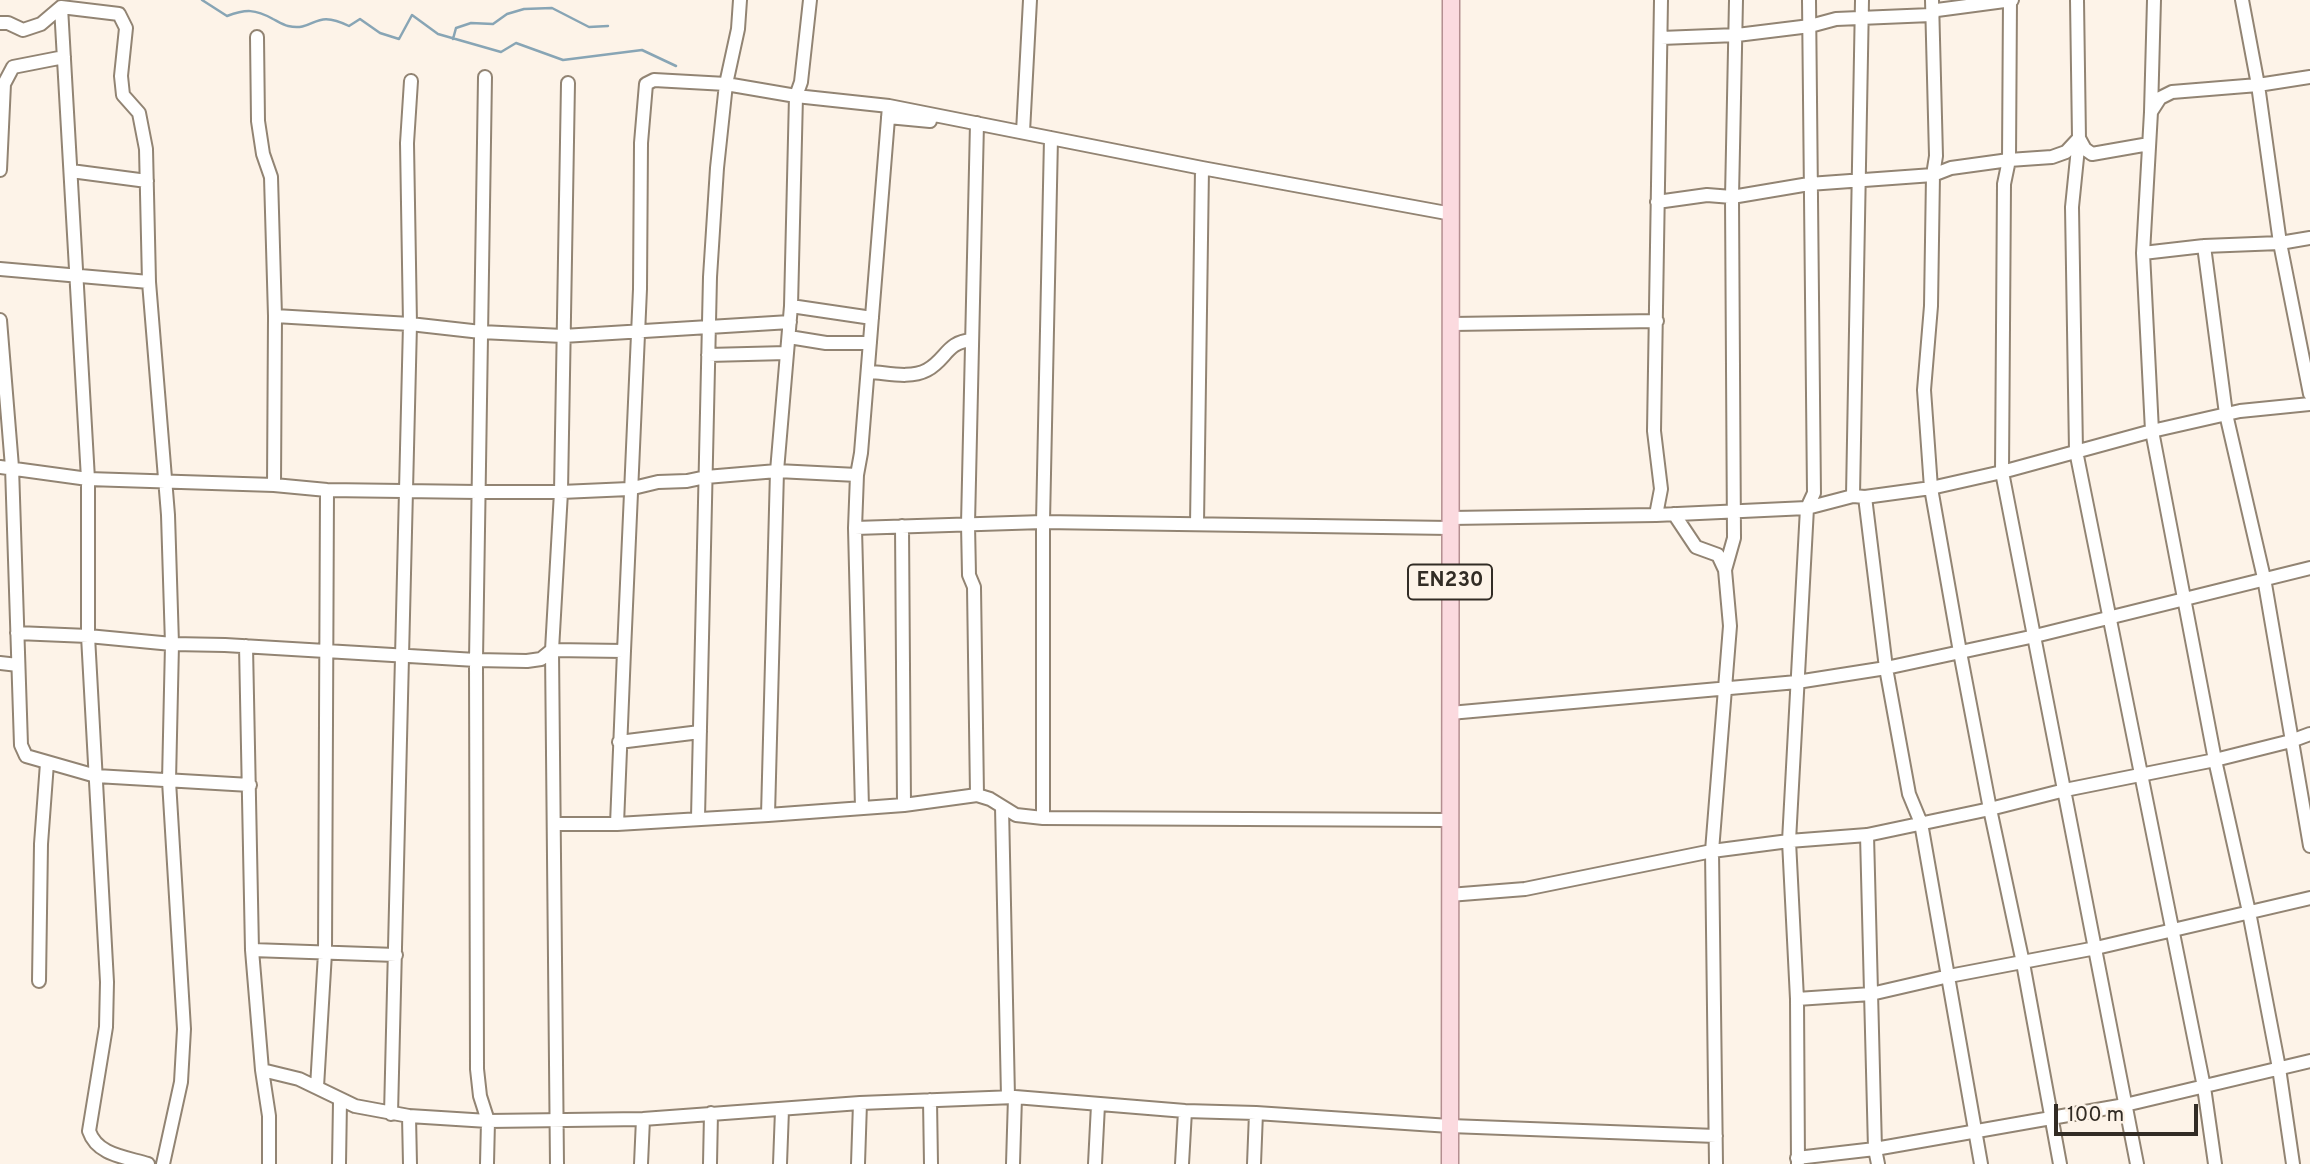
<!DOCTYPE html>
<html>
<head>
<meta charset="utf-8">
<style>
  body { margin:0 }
  #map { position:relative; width:2310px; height:1164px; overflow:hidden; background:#fdf3e8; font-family:Overpass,sans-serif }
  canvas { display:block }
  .scale { position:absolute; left:2054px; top:1104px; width:144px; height:32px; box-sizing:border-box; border:4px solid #322c25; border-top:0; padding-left:9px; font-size:21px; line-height:24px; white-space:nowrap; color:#322c25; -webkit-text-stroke:5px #fdf3e8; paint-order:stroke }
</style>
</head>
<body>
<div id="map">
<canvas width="2310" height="1164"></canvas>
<div class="scale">100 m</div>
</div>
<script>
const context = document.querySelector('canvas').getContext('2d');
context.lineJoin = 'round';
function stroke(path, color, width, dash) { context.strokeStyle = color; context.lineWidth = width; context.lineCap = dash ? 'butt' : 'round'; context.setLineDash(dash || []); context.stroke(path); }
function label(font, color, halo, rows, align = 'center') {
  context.font = font + ' Overpass,sans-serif'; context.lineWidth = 7; context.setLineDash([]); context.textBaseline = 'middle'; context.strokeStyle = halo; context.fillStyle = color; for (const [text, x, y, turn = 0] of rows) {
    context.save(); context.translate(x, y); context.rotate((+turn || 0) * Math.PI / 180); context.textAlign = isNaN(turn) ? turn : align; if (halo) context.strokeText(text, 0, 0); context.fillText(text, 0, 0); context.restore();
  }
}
const stream = new Path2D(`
  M202,0L227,16C246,9 255,9 273,19C277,21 283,25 288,26C316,32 313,8 349,26L360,19L380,33L399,39L412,15L438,34L501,52L516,43L563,60L642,50L676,66
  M453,39L456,28L471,23L493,24L507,14L524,9L552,8L589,27L608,26`);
const minor = new Path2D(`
  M1932,0L1936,156L1933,175L1931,306L1924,390L1931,488L1960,652L1990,809L2023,963L2060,1164
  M2010,0L2009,160L2004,184L2002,472L2137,1164
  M2077,0L2079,138L2072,207L2076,451L2204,1087L2215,1164
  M2242,0L2258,85L2280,243L2310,394
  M61,7L88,479V636L107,982L106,1027L89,1131C97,1155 125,1157 148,1164
  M0,23H8L23,30L41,24L61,7L119,14L126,28L121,76L123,95L139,113L146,149L149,282L168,515L172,644L169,781L184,1029L181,1082L163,1164
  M257,37L258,121L263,154L271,177L275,316L274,485
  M1661,38L1737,35L1810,26L1836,19L1931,15L1937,10L2012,0
  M485,77L476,660L477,1069L480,1096L488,1121L487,1164
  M2151,112L2154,0
  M888,117L930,121
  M1023,132L1030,0
  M0,170L4,84L13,67L64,57
  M71,171L147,181
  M1657,202L1707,195L1732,197L1809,184L1933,175L1951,168L2009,160L2052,157L2066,152L2079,138L2085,149L2092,154L2149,144
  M2204,246L2226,414L2264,578L2310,846
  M2143,253L2204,246L2280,243L2310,238
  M0,269L149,282
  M791,306L872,318
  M275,316L410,324L481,332L563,336L790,322
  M0,320L12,467L21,745L26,756L96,776L250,785
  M1452,324L1657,321
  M789,337L826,343H870
  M708,355L787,353
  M871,372C888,373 910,379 927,370C947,359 946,342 972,340
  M0,467L88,479L274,485L327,490L478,492H561L629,489L658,482L687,481L706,477L777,471L857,475
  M1853,496L1862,0
  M1865,497L1886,668L1909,794L1921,823L1981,1164
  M1674,514L1696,547L1718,555L1725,570
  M1656,515L1661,489L1654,431L1661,0
  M1450,518L1656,515L1807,508L1853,496L1865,497L1931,488L2002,472L2152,431L2240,411L2310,404
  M1197,524L1202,168
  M902,526L904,805
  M855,528L1043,522L1450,528
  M17,633L88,636L172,644L225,645L476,660L527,661L541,659L552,650L561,492L568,83
  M246,646L252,950L262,1070L269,1116V1164
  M0,663L18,665
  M1450,713L1797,682L1886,668L2035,636L2310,568
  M619,742L700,732
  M977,795L974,587L969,575L968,524L977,123
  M1002,807L1008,1097
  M862,808L855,528L857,475L861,453L889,106
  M768,815L777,471L791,306L796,96L801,82L810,0
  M698,818L710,277L717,168L726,84L738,29L740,0
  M1043,818V522L1051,138
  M554,824H617L768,815L904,805L977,795L990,799L1016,815L1043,818L1449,820
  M617,824L624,651
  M1867,835L1875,1149L1878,1164
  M1449,895L1525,889L1712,851L1789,841L1867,835L1990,809L2065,790L2215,760L2291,741L2310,734
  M252,950L396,955
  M39,981L41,844L47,763
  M1797,999L1871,994L1949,976L2096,948L2310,898
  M262,1070L299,1079L355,1106L409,1116L488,1121L643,1119L860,1103L1015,1097L1185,1111L1256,1113L1450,1126L1716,1136
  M317,1087L325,953L327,490
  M930,1100L931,1164
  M391,1114L410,324L407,143L411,81
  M409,1116L410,1164
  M1797,1158L1875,1149L2125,1105L2310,1061
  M339,1164L340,1101
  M557,1164L552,650L624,651L640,289L641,143L646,84L654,80L726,84L796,96L889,106L1202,168L1452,214
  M641,1164L643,1119
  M710,1164L711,1113
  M780,1164L782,1110
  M858,1164L860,1103
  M1013,1164L1015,1097
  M1095,1164L1098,1105
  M1182,1164L1185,1111
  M1254,1164L1256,1113
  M1716,1164L1712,851L1730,626L1725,570L1734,538L1732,197L1736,0
  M1798,1164L1797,999L1789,841L1807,508L1814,493L1809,0
  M2293,1164L2279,1068L2249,912L2215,760L2152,431L2143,253L2151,112L2160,98L2172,92L2258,85L2310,77`);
const major = new Path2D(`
  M1450,1164L1451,0`);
const shields = [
  [1450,582,84]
];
const shieldNames = [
  ["EN230",1450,582]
];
stroke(stream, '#88a5b5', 2.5);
stroke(minor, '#928473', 16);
stroke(major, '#b38e90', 19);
stroke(minor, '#fff', 12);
stroke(major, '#fbdadf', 16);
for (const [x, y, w] of shields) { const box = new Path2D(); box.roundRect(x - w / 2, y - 17.5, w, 35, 5); context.fillStyle = '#fdf3e8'; context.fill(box); stroke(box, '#322c25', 2); }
label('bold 21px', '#322c25', null, shieldNames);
</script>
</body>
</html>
